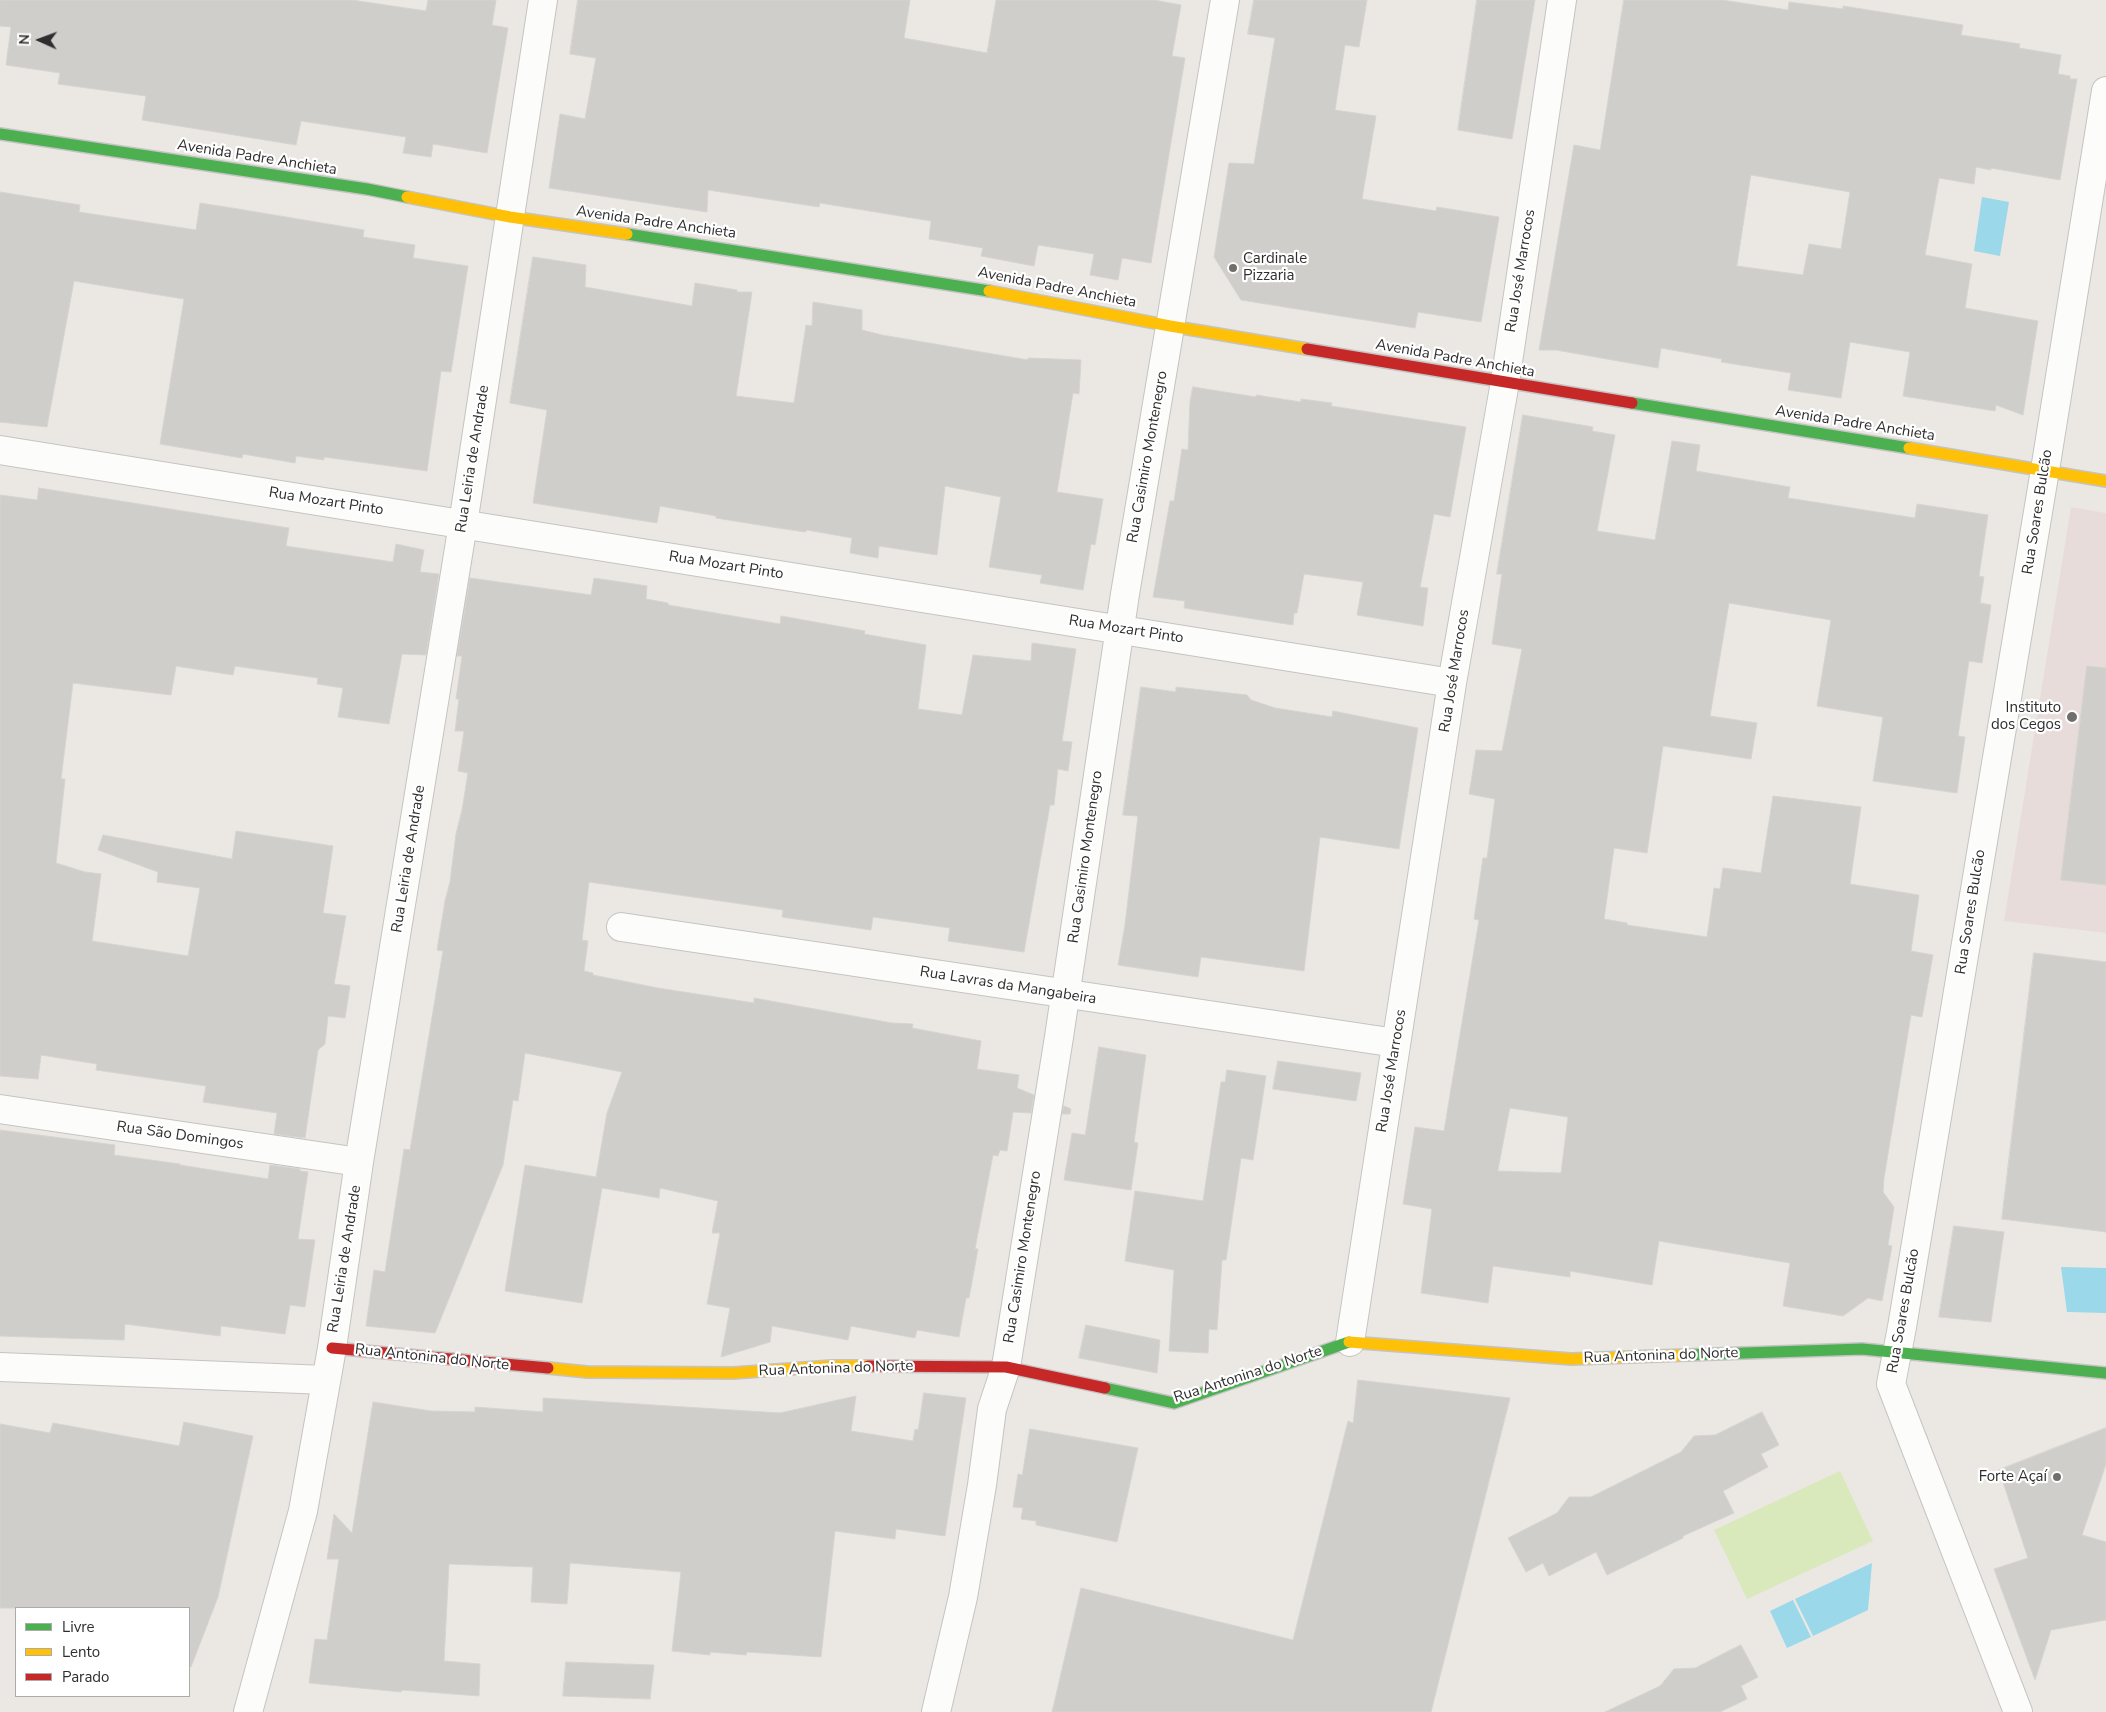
<!DOCTYPE html>
<html>
<head>
<meta charset="utf-8">
<style>
  body { margin:0 }
  #map { position:relative; width:2106px; height:1712px; overflow:hidden; background:#ebe8e4; font-family:"Nunito Sans",sans-serif }
  canvas { display:block }
  .legend { position:absolute; left:15px; top:1607px; width:175px; height:90px; box-sizing:border-box; background:#fff; border:1px solid #ababab; margin:0; padding:6px 9px; list-style:none; font-size:15px; color:#2e2e2e }
  .legend li { display:flex; align-items:center; gap:10px; height:25px }
  .legend b { width:25px; border:1px solid #ababab }
  .north { position:absolute; left:15px; top:15px; width:50px; height:50px; -webkit-text-stroke:4px #fff; paint-order:stroke; rotate:272deg; font-size:14px; font-weight:700; line-height:20px; text-align:center; color:#2e2e2e }
  .north::after { content:''; display:block; margin:auto; width:18px; height:22px; background:#2e2e2e; clip-path:polygon(50% 0,100% 100%,50% 72%,0 100%) }
</style>
</head>
<body>
<div id="map">
<canvas width="2106" height="1712"></canvas>
<ul class="legend">
<li><b style="height:6px;background:#4caf50"></b>Livre</li>
<li><b style="height:6px;background:#ffc107"></b>Lento</li>
<li><b style="height:6px;background:#c62828"></b>Parado</li>
</ul>
<div class="north">N</div>
</div>
<script>
const context = document.querySelector('canvas').getContext('2d');
context.lineJoin = 'round';
function fillPath(path, color) { context.fillStyle = color; context.fill(path, 'evenodd'); }
function stroke(path, color, width, dash) { context.strokeStyle = color; context.lineWidth = width; context.lineCap = dash ? 'butt' : 'round'; context.setLineDash(dash || []); context.stroke(path); }
function label(font, color, halo, rows, align = 'center') {
  context.font = font + ' "Nunito Sans",sans-serif'; context.lineWidth = 4.5; context.setLineDash([]); context.textBaseline = 'middle'; context.strokeStyle = halo; context.fillStyle = color; for (const [text, x, y, turn = 0] of rows) {
    context.save(); context.translate(x, y); context.rotate((+turn || 0) * Math.PI / 180); context.textAlign = isNaN(turn) ? turn : align; if (halo) context.strokeText(text, 0, 0); context.fillText(text, 0, 0); context.restore();
  }
}
const medical = new Path2D(`
  M2071,507L2106,513V933L2004,921Z`);
const pitch = new Path2D(`
  M1840,1471L1873,1541L1747,1599L1714,1530Z`);
const water = new Path2D(`
  M1982,197L2009,202L2000,256L1974,251Z
  M2061,1267L2106,1268V1313L2067,1312Z
  M1872,1563L1868,1610L1813,1636L1795,1599Z
  M1793,1600L1811,1637L1787,1648L1770,1611Z`);
const building = new Path2D(`
  M0,0H352L426,11L428,0H496L492,25L508,28L487,153L433,144L431,157L403,153L406,137L301,121L296,145L142,120L146,96L58,84L60,73L6,65L11,27L0,26Z
  M578,0H910L904,38L987,53L996,0H1154L1181,5L1172,56L1185,58L1151,263L1122,258L1118,280L1090,275L1094,254L1038,245L1034,266L981,256L983,248L929,239L931,221L820,203L819,207L708,190L707,212L549,188L560,114L585,119L596,58L570,54Z
  M1254,0H1367L1359,47L1345,45L1335,110L1376,116L1362,199L1436,211L1437,207L1499,217L1481,322L1418,312L1415,328L1241,300L1214,257L1229,163L1254,164L1275,38L1248,34Z
  M1477,0H1535L1512,139L1458,130Z
  M1624,0H1722L1788,10L1789,2L1843,9V6L1963,25L1961,35L2020,44L2019,48L2061,55L2058,74L2070,76V79H2077L2060,180L1991,168V170L1976,167L1974,184L1939,178L1925,255L1972,264L1965,308L2038,321L2023,415L1996,405L1995,411L1903,396L1910,352L1850,342L1841,398L1788,390L1791,373L1721,362L1722,359L1661,348L1658,368L1556,350H1539L1574,145L1600,150ZM1751,175L1850,192L1841,249L1809,244L1803,275L1737,266Z
  M0,192L80,205L79,212L196,230L200,203L226,207L364,230L363,237L415,245L413,258L468,266L451,372L441,371L427,471L324,457V460L296,456L295,463L243,454L242,458L160,444L184,299L74,281L47,427L0,422Z
  M533,257L586,265L585,287L692,306L695,283L737,290V292H752L736,396L794,403L806,325L812,326L813,302L862,310V330L882,335L1028,360V358L1081,360L1079,394L1073,393L1057,492L1103,499L1095,545L1091,544L1083,590L1040,583L1042,575L989,567L1001,497L945,486L937,555L879,546L878,558L850,553L852,538L807,530L805,532L778,528L716,518V516L660,506L657,523L533,503L547,410L510,403Z
  M1193,387L1256,397V395L1301,402V399L1332,403L1331,406L1466,427L1450,517L1434,514L1420,587L1428,588L1423,626L1357,615L1363,582L1304,574L1297,613H1294L1293,625L1184,608L1185,601L1153,597L1170,501H1174L1182,449L1188,450L1190,402Z
  M1523,415L1593,427L1592,431L1615,435L1597,531L1655,540L1672,441L1700,445L1696,471L1790,487L1788,498L1915,518L1917,504L1988,515L1979,576L1984,577L1980,603L1991,605L1982,663L1969,661L1958,736L1965,737L1957,793L1873,781L1883,717L1817,706L1831,620L1729,603L1710,716L1757,723L1751,759L1663,746L1647,853L1614,848L1604,919L1627,923V925L1707,937L1714,888L1720,889L1723,868L1761,873L1773,796L1861,807L1850,884L1919,895L1911,951L1933,955L1922,1017L1911,1015L1884,1178L1883,1192L1894,1207L1888,1245L1892,1246L1882,1301L1868,1298L1843,1316L1783,1306L1790,1263L1659,1241L1652,1285L1570,1271V1277L1493,1266L1488,1303L1421,1293L1432,1209L1403,1204L1415,1127L1444,1131L1479,920L1474,919L1478,892L1483,858H1487L1495,799L1469,794L1472,776L1476,750L1502,751L1522,649L1492,644L1502,574H1497ZM1510,1108L1568,1117L1561,1173L1498,1171Z
  M39,488L289,528L286,546L393,562L396,544L424,550L420,572L439,574L426,655L402,654L389,724L338,717L343,688L317,684L318,678L235,666L233,675L176,666L171,695L73,683L61,779H65L56,863L85,872L101,874L92,941L188,956L200,888L157,882L158,872L98,850L103,835L232,859L236,831L333,846L323,913L346,916L334,984L350,986L345,1018L328,1016L325,1044L318,1050L305,1138L274,1134L277,1113L203,1102L206,1086L96,1070L97,1064L41,1055L38,1079L0,1076V495L37,500Z
  M470,578L591,595L594,578L621,582L647,586L646,599L668,603V605L780,624L781,616L865,631L864,634L926,645L918,709L962,715L973,655L1031,661L1032,643L1076,649L1062,741L1072,742L1068,771L1058,769L1054,805H1050L1024,952L948,941L950,928L873,917L871,930L782,917L783,910L589,882L582,940L588,941L584,971L593,973V975L658,988L754,1003V998L892,1023L913,1024L912,1028L981,1041L977,1069L1019,1075L1017,1088L1034,1095L1031,1113L1013,1112L1007,1151L1000,1150L998,1156L993,1155L975,1249H978L969,1298H966L959,1337L917,1330L915,1338L851,1326L848,1340L772,1326L770,1342L721,1357L730,1308L707,1304L720,1233H712L718,1201L660,1188L659,1198L602,1188L582,1303L505,1291L525,1165L596,1177L607,1113L622,1072L525,1053L518,1101L513,1100L503,1165L435,1333L366,1326L374,1270L385,1272L404,1149L410,1150L443,951L437,950L445,901L450,882L456,834L462,810L468,773L458,771L464,731H455L459,699H456L462,656H457Z
  M2087,666L2106,668V885L2061,880Z
  M1141,687L1176,692V687L1247,695L1251,700L1275,708L1332,717L1333,711L1418,728L1399,849L1320,837L1304,971L1201,957L1198,977L1118,965L1125,925L1138,816L1123,815Z
  M2034,953L2106,962V1232L2002,1219Z
  M1099,1047L1146,1055L1134,1142L1138,1143L1131,1190L1064,1180L1072,1133L1085,1135Z
  M1278,1061L1361,1073L1356,1101L1273,1089Z
  M1227,1070L1266,1076L1253,1160L1241,1158L1226,1260H1222L1217,1330L1209,1329L1208,1353L1169,1351L1174,1270L1125,1261L1135,1191L1203,1201L1221,1082H1225Z
  M1064,1106L1071,1109L1070,1114H1062Z
  M0,1130L115,1145L114,1155L180,1164V1165L268,1179L270,1165L300,1169V1171L308,1172L298,1239L315,1240L305,1307L290,1305L285,1334L221,1326L220,1336L125,1324L124,1340L0,1336Z
  M1954,1226L2004,1232L1991,1322L1939,1317Z
  M1086,1325L1160,1340L1157,1373L1079,1358Z
  M1358,1380L1510,1398L1431,1712H1052L1081,1588L1293,1640L1348,1421L1353,1423Z
  M924,1393L966,1398L945,1536L896,1529L895,1539L835,1531L821,1657L747,1652L746,1655L710,1652V1655L672,1651L681,1572L570,1563L567,1604L531,1602L533,1567L449,1564L444,1661L480,1664L479,1696L402,1690L401,1692L309,1683L315,1639L327,1640L339,1559H327L334,1514L352,1533L373,1402L431,1411L475,1412V1407L543,1412V1398L780,1413L856,1396L851,1431L913,1441L915,1429L918,1430Z
  M1762,1412L1779,1445L1761,1454L1768,1467L1723,1491L1734,1513L1683,1536V1538L1607,1575L1596,1552L1549,1576L1543,1563L1526,1572L1508,1538L1557,1513L1569,1497H1591L1681,1452L1694,1436L1715,1435Z
  M184,1422L253,1436L218,1597L191,1667H189V1608H0V1424L50,1433L53,1423L179,1446Z
  M2106,1428V1464L2082,1535L2106,1542V1620L2051,1630L2035,1680L1994,1569L2028,1558L1999,1470Z
  M1030,1429L1138,1448L1117,1542L1036,1525V1521L1021,1519L1023,1508L1013,1507L1018,1474L1022,1475Z
  M1741,1645L1758,1677L1741,1686L1747,1699L1720,1712H1605L1660,1686L1674,1669L1695,1668Z
  M566,1662L654,1665L650,1699L563,1696Z`);
const street = new Path2D(`
  M0,450L1452,683
  M621,927L1396,1043
  M0,1109L359,1162
  M1350,1342L1452,683L1505,382L1562,0
  M0,1367L326,1380
  M248,1712L303,1511L332,1348L359,1162L463,524L543,0
  M936,1712L963,1597L982,1485L992,1409L1006,1367L1059,1037L1125,594L1225,0
  M2018,1712L1891,1384L1902,1327L2045,470L2106,91`);
const fast = new Path2D(`
  M0,134L367,189L407,197
  M627,234L989,291
  M1632,403L1909,448
  M1687,1355L1862,1349L2106,1373
  M1105,1388L1174,1403L1349,1342`);
const slow = new Path2D(`
  M407,197L510,217L627,234
  M989,291L1170,326L1307,349
  M1909,448L2106,481
  M1349,1342L1571,1359L1687,1355
  M548,1368L587,1372L733,1373L832,1366H868`);
const jam = new Path2D(`
  M1307,349L1632,403
  M332,1348L548,1368
  M868,1366L1006,1367L1105,1388`);
const markers = [
  [1233,268,5,"#706f6e"],
  [2072,717,6,"#706f6e"],
  [2057,1477,5,"#706f6e"]
];
const streetNames = [
  ["Avenida Padre Anchieta",257,158,9],
  ["Avenida Padre Anchieta",656,223,8],
  ["Rua José Marrocos",1521,271,-81],
  ["Avenida Padre Anchieta",1057,288,11],
  ["Avenida Padre Anchieta",1455,359,10],
  ["Avenida Padre Anchieta",1855,424,9],
  ["Rua Casimiro Montenegro",1148,457,-80],
  ["Rua Leiria de Andrade",473,459,-81],
  ["Rua Mozart Pinto",326,502,9],
  ["Rua Soares Bulcão",2038,512,-81],
  ["Rua Mozart Pinto",726,566,9],
  ["Rua Mozart Pinto",1126,630,9],
  ["Rua José Marrocos",1455,671,-81],
  ["Rua Casimiro Montenegro",1086,857,-82],
  ["Rua Leiria de Andrade",409,859,-81],
  ["Rua Soares Bulcão",1971,912,-81],
  ["Rua Lavras da Mangabeira",1008,986,9],
  ["Rua José Marrocos",1392,1071,-81],
  ["Rua São Domingos",180,1136,8],
  ["Rua Casimiro Montenegro",1023,1257,-81],
  ["Rua Leiria de Andrade",345,1259,-81],
  ["Rua Soares Bulcão",1904,1311,-80],
  ["Rua Antonina do Norte",1661,1356,-2],
  ["Rua Antonina do Norte",432,1358,6],
  ["Rua Antonina do Norte",836,1369,-2],
  ["Rua Antonina do Norte",1248,1375,-18]
];
const poiNames = [
  ["Cardinale",1243,259,"left"],
  ["Pizzaria",1243,276,"left"],
  ["Instituto",2061,708],
  ["dos Cegos",2061,725],
  ["Forte Açaí",2047,1477]
];
fillPath(medical, '#e8dcdb');
fillPath(pitch, '#d9e9bc');
fillPath(water, '#9ad8ea');
fillPath(building, '#d0cecb');
stroke(building, '#d6d4d0', 1);
stroke(street, '#c5c4c4', 30);
stroke(fast, '#c5c4c4', 14);
stroke(slow, '#c5c4c4', 14);
stroke(jam, '#c5c4c4', 14);
stroke(street, '#fcfcfb', 28);
stroke(fast, '#4caf50', 11);
stroke(slow, '#ffc107', 11);
stroke(jam, '#c62828', 11);
for (const [x, y, r, color] of markers) { const dot = new Path2D(); dot.arc(x, y, r, 0, 2 * Math.PI); context.fillStyle = color; context.fill(dot); stroke(dot, '#fff', 2); }
label('15px', '#2e2e2e', '#fff', streetNames);
label('15px', '#2e2e2e', '#fff', poiNames, 'right');
</script>
</body>
</html>
